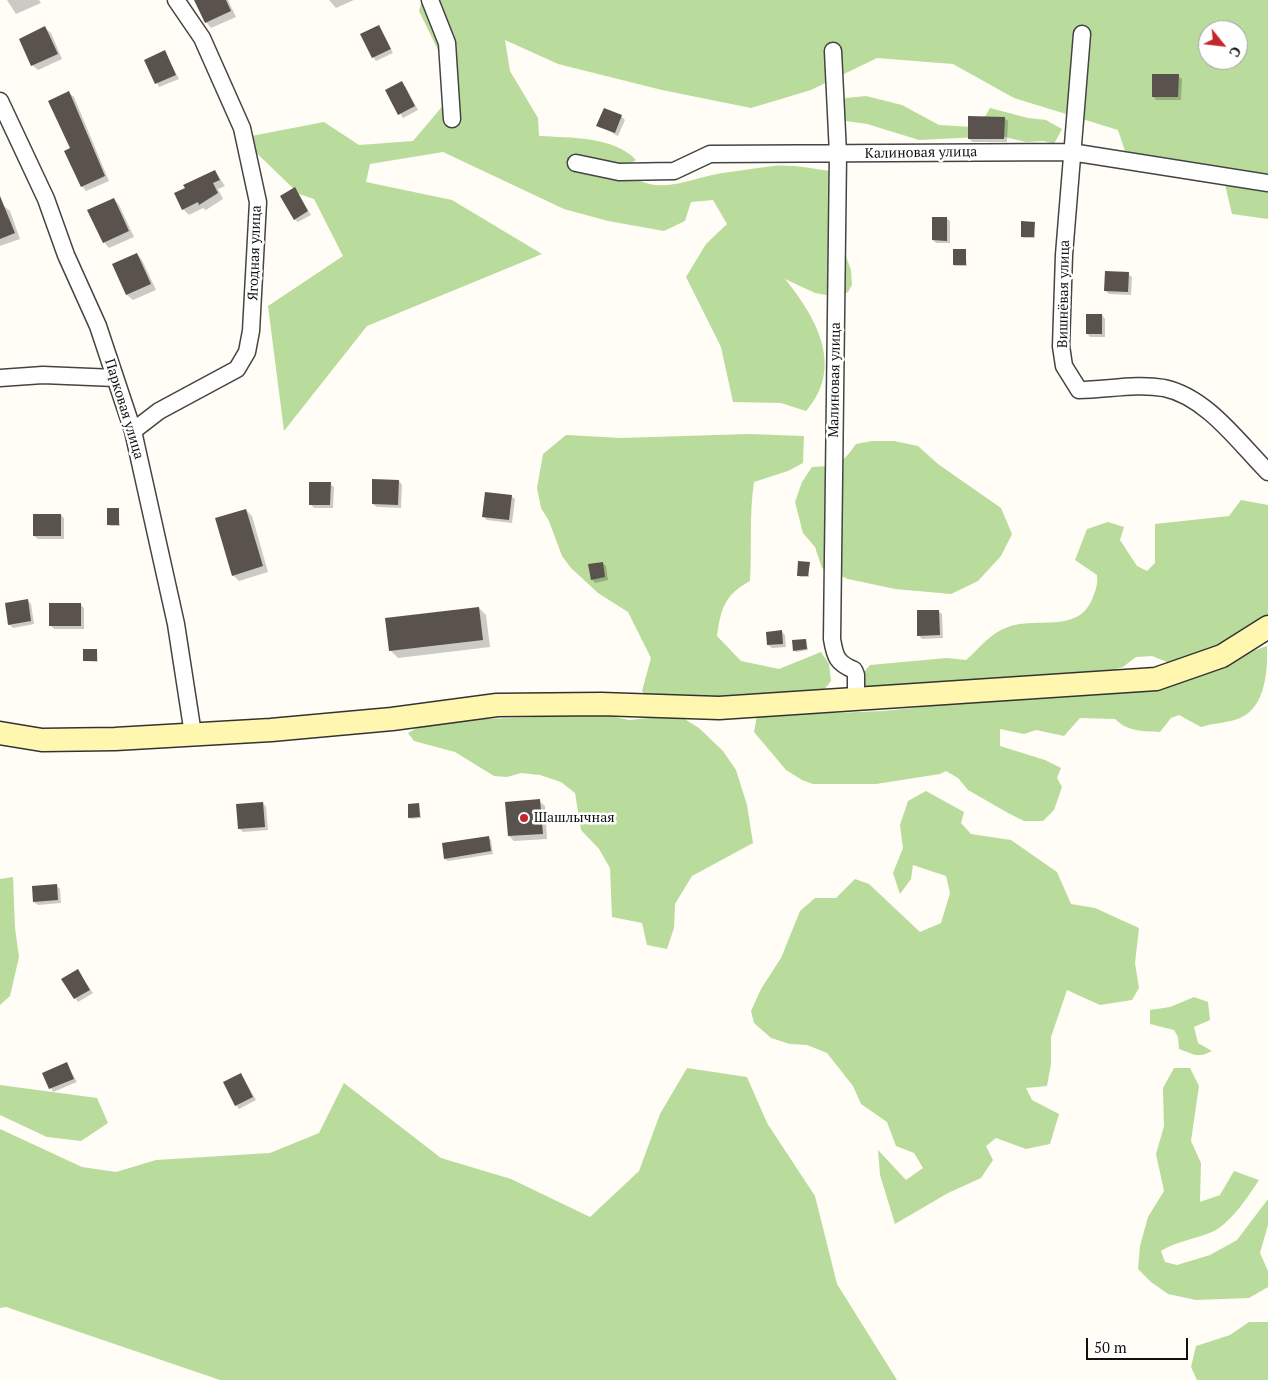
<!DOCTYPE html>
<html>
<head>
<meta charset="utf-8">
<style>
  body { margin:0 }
  #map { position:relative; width:1268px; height:1380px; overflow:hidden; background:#fffdf5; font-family:"PT Serif",serif }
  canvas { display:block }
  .north { position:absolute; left:1198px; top:20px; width:50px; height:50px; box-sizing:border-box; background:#fff; border:1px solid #a0a0a0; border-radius:50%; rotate:119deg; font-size:14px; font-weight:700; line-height:20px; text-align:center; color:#111 }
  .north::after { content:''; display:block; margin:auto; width:18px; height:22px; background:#c4262e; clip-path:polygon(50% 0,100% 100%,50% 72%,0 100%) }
  .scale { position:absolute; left:1086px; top:1338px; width:102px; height:22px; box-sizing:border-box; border:2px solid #111; border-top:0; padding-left:6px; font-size:15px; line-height:18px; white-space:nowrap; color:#111; -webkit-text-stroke:4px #fff; paint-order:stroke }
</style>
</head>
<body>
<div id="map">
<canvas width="1268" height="1380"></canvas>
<div class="north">С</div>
<div class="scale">50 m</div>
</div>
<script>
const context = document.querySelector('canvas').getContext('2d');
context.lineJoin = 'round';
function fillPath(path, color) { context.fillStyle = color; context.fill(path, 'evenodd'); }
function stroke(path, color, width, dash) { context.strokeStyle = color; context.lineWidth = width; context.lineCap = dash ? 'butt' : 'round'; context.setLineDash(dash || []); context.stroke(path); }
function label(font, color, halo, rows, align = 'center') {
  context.font = font + ' "PT Serif",serif'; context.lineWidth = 5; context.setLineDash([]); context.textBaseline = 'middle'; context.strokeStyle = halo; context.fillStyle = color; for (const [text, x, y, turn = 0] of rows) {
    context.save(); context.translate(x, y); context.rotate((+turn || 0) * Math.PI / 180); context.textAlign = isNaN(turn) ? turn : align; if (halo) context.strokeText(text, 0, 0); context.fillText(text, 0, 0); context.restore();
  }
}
const forest = new Path2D(`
  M422,0H1268V219L1232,214L1222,172L1128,160L1118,130L1014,98L953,64L877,58L811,90L751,108L662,90L558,64L505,40L510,71L538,118L539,136C570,138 614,136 636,160L622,169C652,196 678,183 712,175C732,171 754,169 773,166C792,164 813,169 831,171L841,243L851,270L852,285L848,292L838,297L815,293L785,279C816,317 845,367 806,411L781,403L733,402L721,347L686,277L706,244L727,224L713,200L691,202L685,221L664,231L608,221L564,209L443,152L370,164L366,182L452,200L542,254L367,326L284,431L268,306L343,256L314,199L299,194L241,138L324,122L359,145L413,141L457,89L419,11ZM1208,30H1238V60H1208Z
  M866,96L902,105L939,125L973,127L986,115L990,108L1028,118L1046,120L1062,129L1054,144L1044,141L1026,142L1000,136L919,140L867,124L846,121L834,111L846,98Z
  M748,434L804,436L803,463L788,471L754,482C749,515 752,548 750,581C724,595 721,609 717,636L741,661L779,669L821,652L829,664L831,681L820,695L649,699L642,691L651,658L628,612L598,593L571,568L562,556L549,521L541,508L537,488L543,454L566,435L621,438Z
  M872,441H894L918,446L938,464L1001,508L1012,534L1001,556L978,581L951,594L895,589L848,579L822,568L815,547L803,533L795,502L802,482L812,467C837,466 842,464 856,444Z
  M1241,500L1268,505V623L1183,663L1167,662L1152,656L1136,657L1123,667L1102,673L863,690L855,682L870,665L947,658L966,660C980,648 990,633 1008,627C1037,616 1079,635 1093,597C1096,589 1098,584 1097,575L1075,560L1087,529L1108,522L1124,527L1120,540L1137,566L1147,571L1155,563V524L1229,516Z
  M1267,646C1268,671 1265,708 1240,718C1228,723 1213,723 1201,727L1179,715L1171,718L1160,732C1143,731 1128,732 1115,719L1080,718L1064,736L1036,730L1024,734L1000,729V746L1045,760L1061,768L1057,778L1062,787L1054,810L1043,821H1024L1008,813L968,790L958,778L946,771L940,774L876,784H813L802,780L786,770L754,732L757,716L884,711L1182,679L1235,662L1253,651Z
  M591,712L629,720L678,715L699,728L723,751L736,770L747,805L753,843L692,876L675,904L674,928L667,949L647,945L642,923L612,917L610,868L599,849L581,830L575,793L561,782L540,775L521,773L507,777L494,776L455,752L414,741L408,733L417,728L456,720L569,716Z
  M926,791L964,812L961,823L971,834L1011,840L1057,872L1071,904L1095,908L1139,928L1135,963L1139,988L1132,1000L1100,1005L1067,990L1051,1037V1064L1047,1086L1026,1088L1032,1100L1059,1114L1050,1144L1026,1149L996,1138L986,1146L993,1160L981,1178L948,1193L895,1224L880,1175L878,1150L906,1180L923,1168L914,1153L896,1146L887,1122L861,1104L853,1086L827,1053L807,1045L790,1044L771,1038L754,1023L751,1011L761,989L781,958L800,911L815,898H836L855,879L869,884L920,932L941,923L950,893L946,876L913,865L911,879L900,894L893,873L903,848L900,825L908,801Z
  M13,877L15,928L19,957L10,996L0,1005V879Z
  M1194,997L1208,1002L1210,1020L1194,1027L1198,1043L1212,1051L1203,1055H1195L1179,1049L1178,1037L1174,1030L1150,1024V1010L1170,1007Z
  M687,1068L747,1077L767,1123L815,1196L837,1284L897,1380H220L6,1307L0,1308V1129L82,1167L116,1172L156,1160L270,1153L319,1133L344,1083L441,1158L511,1179L590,1217L639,1171L660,1114Z
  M1174,1068H1190L1199,1086L1191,1141L1201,1163L1200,1202L1220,1195L1234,1171L1259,1180C1247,1198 1231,1223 1212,1232C1195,1239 1177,1241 1161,1251L1165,1262L1177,1265L1210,1255L1237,1240L1268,1199V1225L1260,1253L1268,1271V1287L1249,1298L1196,1300L1168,1294L1151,1282L1138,1269L1140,1246L1148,1217L1164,1191L1156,1154L1164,1126L1163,1088Z
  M0,1085L97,1098L108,1123L81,1141L47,1137L0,1115Z
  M1249,1322H1268V1380H1197L1191,1367L1196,1346L1230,1335Z`);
const shadow = new Path2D(`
  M7,0H39L41,3L16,14Z
  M195,0H228L236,17L211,28L206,22Z
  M329,0H354L336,8Z
  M379,27L393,53L376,61L373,57Z
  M45,28L51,33L62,59L38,70L32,65Z
  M165,52L179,79L159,87L146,60Z
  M1178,76L1182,79L1181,100H1156L1153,96Z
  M405,86L418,110L403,118L387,91Z
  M69,93L74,97L109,181L86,191L82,186Z
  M621,116L625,120L618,136L598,125Z
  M1004,118L1008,121L1007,142H972L969,138Z
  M215,171L225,186L218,189L223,199L206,210L203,208L189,215L183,209Z
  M295,189L311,215L298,222L294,219Z
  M114,199L119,205L134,237L109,248L104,242Z
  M4,206L10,211L20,239L0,246V207Z
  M946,218L950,221V243H936L933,240Z
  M1034,223L1035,238H1023L1022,236Z
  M965,250L967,266H955L954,264Z
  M137,254L142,260L156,290L133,300L127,295L114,265Z
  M1128,274L1132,277L1131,295L1109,294L1105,290Z
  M1102,315L1105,319V337H1090L1087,333Z
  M399,481L402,485L401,508L377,507L373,504Z
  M330,484L334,487L333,508H314L310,504Z
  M511,496L515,499L512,523L487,520L484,517Z
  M118,510L120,526H110L109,524Z
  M246,510L252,516L268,572L239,581L233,575Z
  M61,515L64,518V539H38L34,536Z
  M602,563L606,566L608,580L595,583L592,579Z
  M809,563V577H800L798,575Z
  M27,600L31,604L34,624L13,628L9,624Z
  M80,604L84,608V629H54L50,625Z
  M479,608L486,615L490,647L398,658L390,650Z
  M938,611L942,614L943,638L922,639L919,636Z
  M782,632L785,635L786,647L772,648L768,645Z
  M806,640L808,650L796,652L795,650Z
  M97,650L98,662L84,661Z
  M539,801L545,806L547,839L514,841L509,836Z
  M263,803L266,807L268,830L243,832L240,829Z
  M419,804L421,818L411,819L410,817Z
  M489,838L491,840L493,854L448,861L445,859Z
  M56,885L60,889L61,903L38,905L34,902Z
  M77,970L93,993L78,1002L63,979Z
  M67,1064L77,1082L53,1092L44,1074Z
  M241,1074L256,1100L239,1109L236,1105Z`);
const building = new Path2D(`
  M194,0H226L231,11L205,23Z
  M379,25L391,49L372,58L360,34Z
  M45,26L58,54L31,66L19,39Z
  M165,50L176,75L155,84L144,60Z
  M1152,74H1179L1178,97H1152Z
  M402,81L415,106L398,115L385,90Z
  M69,91L105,176L81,187L64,151L70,148L48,101Z
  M604,108L622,115L615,133L596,126Z
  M968,116L1005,117L1004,139H968Z
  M215,170L220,180L213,183L218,193L199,205L198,202L182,210L174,193L185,188L183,185Z
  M295,187L308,211L294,220L280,196Z
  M0,196L15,233L0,239Z
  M114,198L129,231L103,243L87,210Z
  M932,217H947V241L932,240Z
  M1021,221L1035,222L1034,237H1021Z
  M953,249H966V265H953Z
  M137,253L151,284L126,295L112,264Z
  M1105,271L1129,272L1128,292L1104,291Z
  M1086,314H1102V334H1086Z
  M372,479L399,480L398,505L372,504Z
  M309,482H331L330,505H309Z
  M485,492L512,495L509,520L482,517Z
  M107,508H119V525H107Z
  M246,509L263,566L232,576L215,518Z
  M33,514H61V536H33Z
  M798,561L810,562L808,576H797Z
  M603,562L605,577L591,580L588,564Z
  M28,599L31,621L8,625L5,603Z
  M49,603H81V626H49Z
  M479,607L483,640L389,651L385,618Z
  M917,610H939L940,635L917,636Z
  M782,630L783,644L767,645L766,632Z
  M806,639L807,649L793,651L792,640Z
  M83,649H97V661H83Z
  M540,799L543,834L508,836L505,802Z
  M263,802L265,827L238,829L236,804Z
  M419,803L420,817L408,818V804Z
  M489,836L491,851L444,859L442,843Z
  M57,884L58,900L33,902L32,886Z
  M78,969L90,990L74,999L61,979Z
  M67,1062L74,1079L49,1089L42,1073Z
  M241,1073L253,1097L235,1106L223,1082Z`);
const street = new Path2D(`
  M430,0L447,43L452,119
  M1082,34L1064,255L1061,346L1064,366L1079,390C1106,390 1136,383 1164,388C1207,397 1239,443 1268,472
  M833,51L838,154L832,639C835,657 837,663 854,670L856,675V698
  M0,101L46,199L66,255L98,326L133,431L176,624L193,734
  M576,163L619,172L674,171L710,154L1071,152L1268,183
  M0,378L43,375L115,378
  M133,431L159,411L237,369L247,352L251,331L258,202L242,128L202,38L176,0`);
const secondary = new Path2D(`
  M0,733L42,740L115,739L271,730L392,719L497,705L601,704L719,708L1156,679L1222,656L1268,627`);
const markers = [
  [524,818,5,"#c4262e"]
];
const streetNames = [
  ["Калиновая улица",921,153,-1],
  ["Ягодная улица",255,253,-88],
  ["Вишнёвая улица",1064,294,-89],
  ["Малиновая улица",835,380,-89],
  ["Парковая улица",124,409,73]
];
const poiNames = [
  ["Шашлычная",534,818]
];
fillPath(forest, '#b9dc9c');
fillPath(shadow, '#0003');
fillPath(building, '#5a524d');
stroke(street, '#444', 19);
stroke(secondary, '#333', 25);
stroke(street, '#fff', 16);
stroke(secondary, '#fff6b0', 22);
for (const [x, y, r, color] of markers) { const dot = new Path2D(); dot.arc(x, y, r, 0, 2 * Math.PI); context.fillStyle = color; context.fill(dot); stroke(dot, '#fff', 2); }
label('14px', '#111', '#fff', streetNames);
label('14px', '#111', '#fff', poiNames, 'left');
</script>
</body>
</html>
